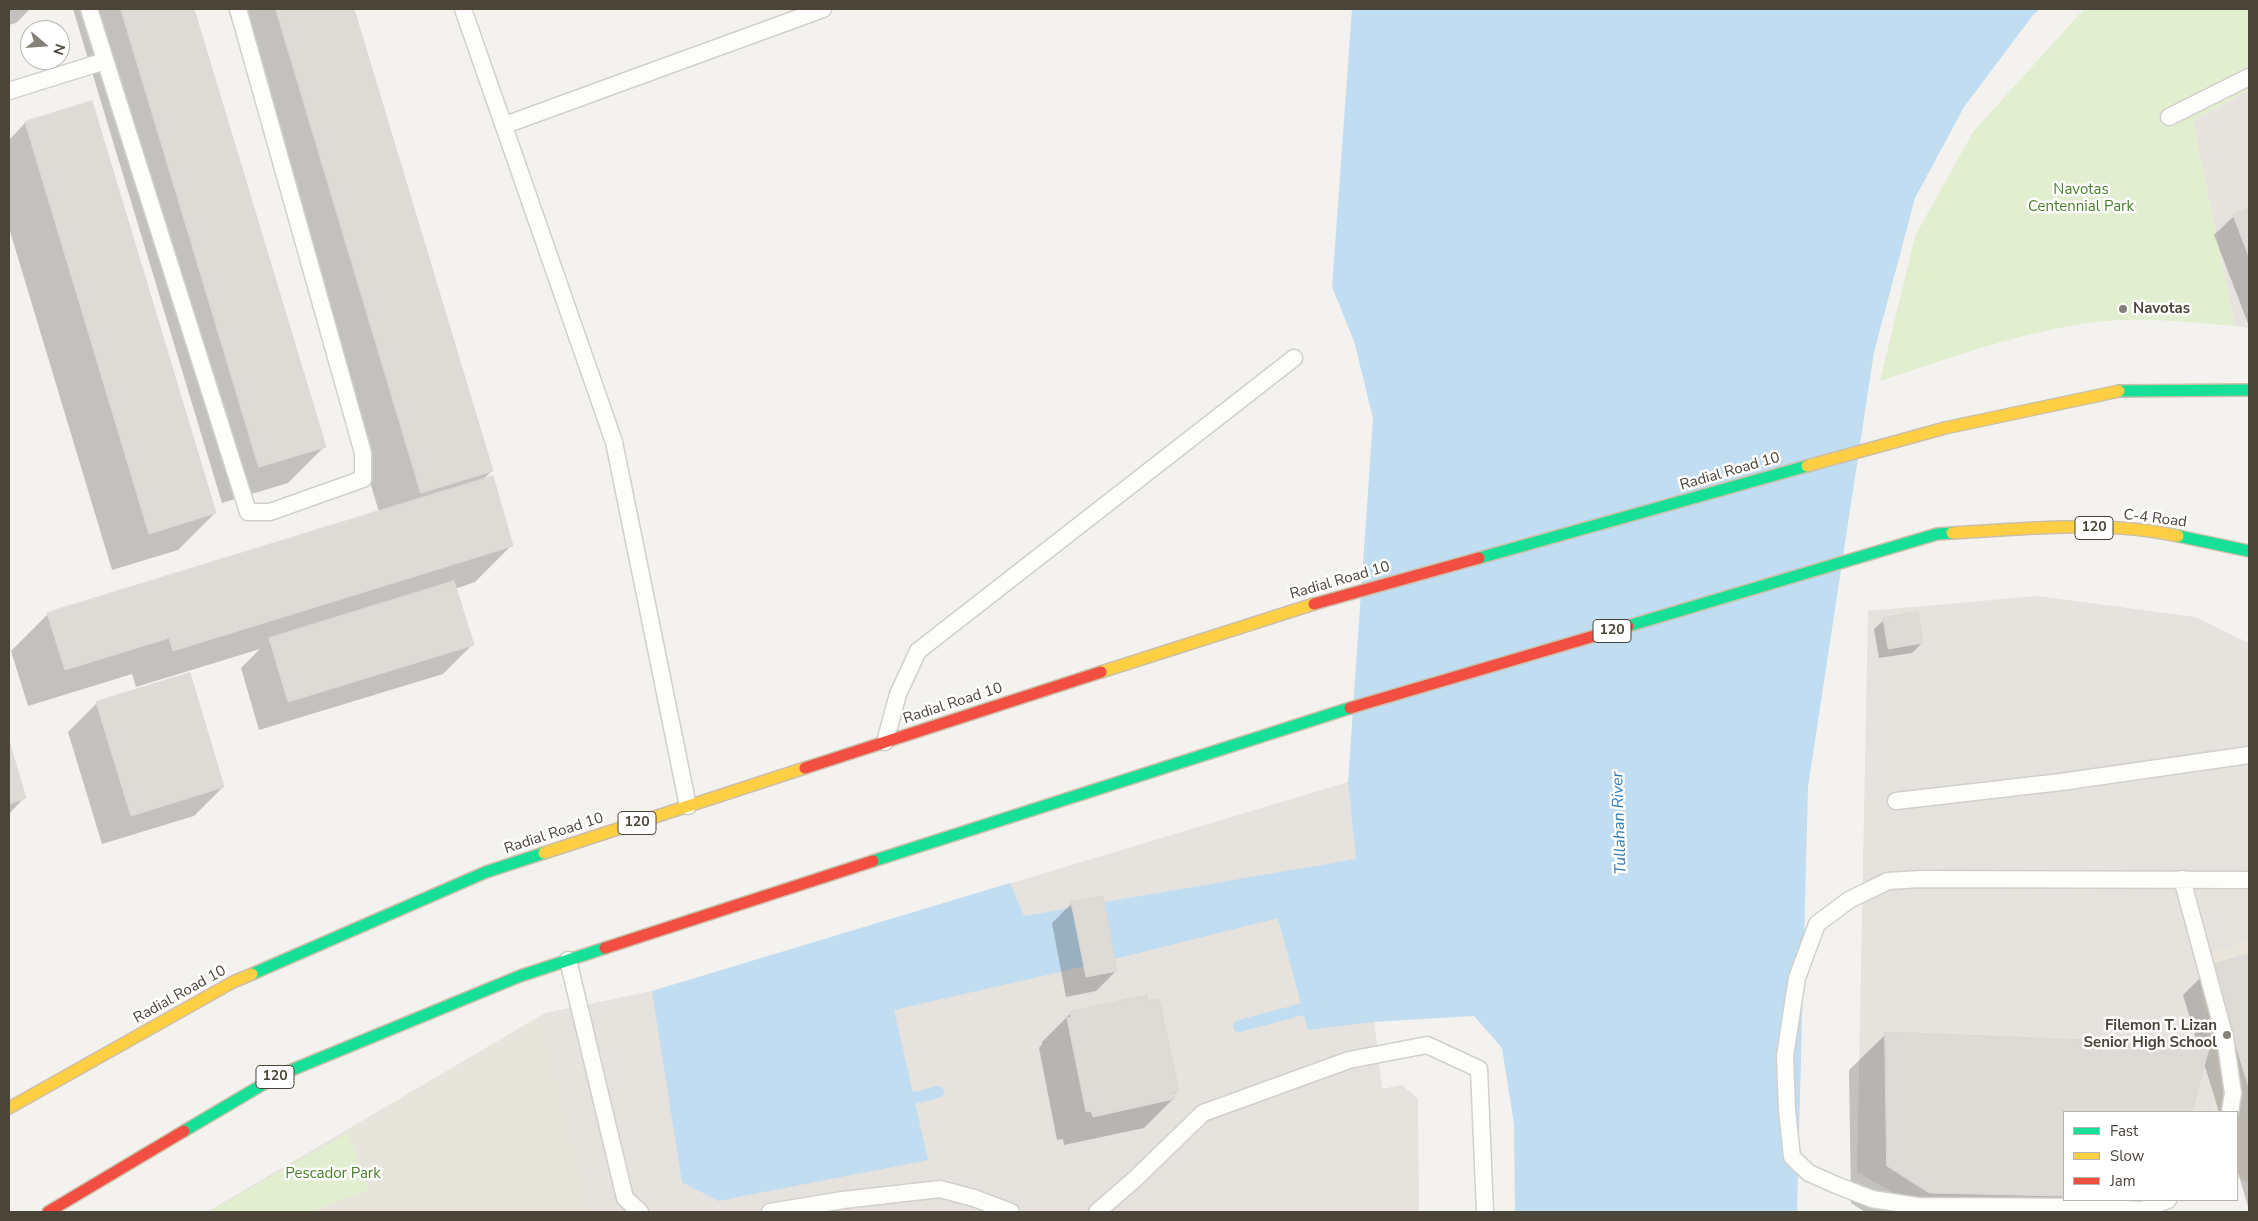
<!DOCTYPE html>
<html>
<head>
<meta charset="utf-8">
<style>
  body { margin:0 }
  #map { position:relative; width:2258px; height:1221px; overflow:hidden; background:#f4f2ee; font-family:"Nunito Sans",sans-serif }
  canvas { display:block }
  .frame { position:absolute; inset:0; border:10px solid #4b4439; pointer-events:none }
  .legend { position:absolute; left:2063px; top:1111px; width:175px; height:90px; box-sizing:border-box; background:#fff; border:1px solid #b7b4b0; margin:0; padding:6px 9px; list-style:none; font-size:15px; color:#4b4439 }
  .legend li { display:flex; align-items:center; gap:10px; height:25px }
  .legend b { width:25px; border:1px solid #b7b4b0 }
  .north { position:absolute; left:20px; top:20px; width:50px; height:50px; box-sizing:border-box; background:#fff; border:1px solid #b7b4b0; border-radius:50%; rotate:108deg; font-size:14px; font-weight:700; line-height:20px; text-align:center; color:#4b4439 }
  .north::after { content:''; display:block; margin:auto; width:18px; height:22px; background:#868178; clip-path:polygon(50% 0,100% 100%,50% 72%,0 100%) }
</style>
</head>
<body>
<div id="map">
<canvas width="2258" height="1221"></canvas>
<div class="frame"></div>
<ul class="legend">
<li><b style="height:6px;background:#16e098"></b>Fast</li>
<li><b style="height:6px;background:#ffcf43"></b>Slow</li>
<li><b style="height:6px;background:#f24e42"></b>Jam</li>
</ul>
<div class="north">N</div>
</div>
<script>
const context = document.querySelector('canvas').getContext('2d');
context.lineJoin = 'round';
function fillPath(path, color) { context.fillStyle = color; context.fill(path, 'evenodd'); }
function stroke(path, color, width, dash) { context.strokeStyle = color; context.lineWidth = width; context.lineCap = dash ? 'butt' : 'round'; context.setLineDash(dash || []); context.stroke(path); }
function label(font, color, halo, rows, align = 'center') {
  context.font = font + ' "Nunito Sans",sans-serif'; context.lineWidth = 5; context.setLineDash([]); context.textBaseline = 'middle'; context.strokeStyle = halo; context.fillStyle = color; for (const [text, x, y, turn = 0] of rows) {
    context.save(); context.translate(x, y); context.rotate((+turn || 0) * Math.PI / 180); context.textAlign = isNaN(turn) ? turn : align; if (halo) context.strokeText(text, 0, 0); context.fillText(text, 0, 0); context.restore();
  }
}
const residential = new Path2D(`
  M545,1013L593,1212H207Z`);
const industrial = new Path2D(`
  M2249,90V328L2235,326L2193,121Z
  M2037,596L2195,617L2249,643V941L2198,958L2214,1112H2064V1200H2170L2147,1212H1927L1857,1172L1868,611Z
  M1348,782L1382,1089L1402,1085L1418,1099L1419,1212H593L545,1013L652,991Z`);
const education = new Path2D(`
  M2249,941V1182L2237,1178V1112H2214L2198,958Z`);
const green = new Path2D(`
  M2084,9H2249V90L2193,121L2235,326C2182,322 2128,315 2075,325C2009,336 1944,360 1880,381L1915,236L1973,132Z
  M348,1133L369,1190L310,1212H209Z`);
const water = new Path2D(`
  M1352,9H2040L2033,15L1964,107L1915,198L1874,352L1808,787L1797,1212H1515L1514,1124L1502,1048L1474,1016L1372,1022L1308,1030L1278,918L1099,963L894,1010L928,1160L718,1201L682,1182L652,991L1010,883L1024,916L1356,859L1348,782L1373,418L1354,341L1332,287Z`);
const shadow = new Path2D(`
  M9,9H30L16,23L9,25Z
  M73,9H193L325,446L288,483L222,503Z
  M228,9H353L492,471L482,480L512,545L475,582L455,589L472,645L443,674L259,730L241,668L260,649L136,687L132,674L28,706L11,651L48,614L379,512Z
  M91,103L215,513L178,550L112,570L9,228V140L25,123Z
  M2249,209V326L2214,235L2234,216Z
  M1884,620L1922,643L1912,653L1879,658L1874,629Z
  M97,703L223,787L194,816L102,844L68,732Z
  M9,746L24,798L9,814Z
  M1072,903L1116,971L1096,991L1066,997L1052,923Z
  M2249,955V1210L2237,1169V1112H2219L2204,1063L2190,1112H2064V1200H2166L2153,1212H1865L1851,1203L1849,1070L1886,1034L2198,1045L2183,995L2212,966Z
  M1147,1003L1177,1091L1172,1096L1173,1099L1144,1128L1064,1145L1063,1139L1057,1140L1039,1048L1042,1044V1042L1071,1013Z`);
const stream = new Path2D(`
  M1239,1026L1318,1005
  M914,1098L938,1092`);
const building = new Path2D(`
  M121,9H194L326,447L259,467Z
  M276,9H354L493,471L421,493Z
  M92,101L216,513L149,534L25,122Z
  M2249,208V257L2233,215Z
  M493,476L513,546L173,651L169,638L65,670L47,613Z
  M454,581L474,645L288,702L269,638Z
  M1918,612L1923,643L1888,649L1883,618Z
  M190,673L224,787L131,816L96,702Z
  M9,741L26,798L9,804Z
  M1103,896L1117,971L1086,977L1071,902Z
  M2249,954V1088L2211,965Z
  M1147,995L1148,1001L1159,999L1179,1091L1173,1093L1174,1099L1093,1117L1091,1111L1086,1112L1067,1018L1071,1017L1070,1012Z
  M1885,1032L2210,1045L2192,1112H2064V1196L1929,1193L1887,1166Z`);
const lane = new Path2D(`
  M89,9L248,512H270L363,479V453L238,9
  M463,9L614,442L688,806
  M9,91L105,61
  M2169,117L2249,77
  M505,125L823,9
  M885,742L898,694L918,651L1294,358
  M1896,801L2061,782L2249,755
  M2182,879L2225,1038L2233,1093L2230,1112
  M568,960L625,1198L640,1212
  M2168,1200L2142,1210L2095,1207L1917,1206L1872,1199L1836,1185L1809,1173L1792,1157L1787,1110L1785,1056L1797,978L1817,924L1849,900L1888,881L1921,879L2249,880
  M770,1212L843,1200L940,1189L974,1198L1011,1212
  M1097,1212L1135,1179L1203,1113L1349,1060L1427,1045L1479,1069L1485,1212`);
const fast = new Path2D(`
  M2119,391L2249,390
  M2178,536L2249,551
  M1479,558L1807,466
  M1628,626L1937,534L1952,533
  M873,861L1350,708
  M252,974L486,872L544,853
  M184,1131L277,1076L520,976L605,948`);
const slow = new Path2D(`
  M1807,466L1945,428L2119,391
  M1952,533C2027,529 2104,520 2178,536
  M1101,672L1314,604
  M544,853L805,768
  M9,1108L233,982L252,974`);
const jam = new Path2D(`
  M1314,604L1479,558
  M1350,708L1628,626
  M805,768L1101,672
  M605,948L873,861
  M48,1212L184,1131`);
const markers = [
  [2123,309,5,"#868178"],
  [2227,1035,5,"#868178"]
];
const shields = [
  [2094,528,38],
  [1612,631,38],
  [637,823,38],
  [275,1077,38]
];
const shieldNames = [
  ["120",2094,528],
  ["120",1612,631],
  ["120",637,823],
  ["120",275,1077]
];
const parkNames = [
  ["Navotas",2081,190],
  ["Centennial Park",2081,207],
  ["Pescador Park",333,1174]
];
const poiNames = [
  ["Navotas",2133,309],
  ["Filemon T. Lizan",2217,1026,"right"],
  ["Senior High School",2217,1043,"right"]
];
const streetNames = [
  ["Radial Road 10",1730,472,-16],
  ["C-4 Road",2155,519,7],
  ["Radial Road 10",1340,581,-16],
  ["Radial Road 10",953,704,-18],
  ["Radial Road 10",554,834,-18],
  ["Radial Road 10",180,995,-29]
];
const waterNames = [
  ["Tullahan River",1620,823,-92]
];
fillPath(residential, '#e7e4dc');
fillPath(industrial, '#e6e2de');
fillPath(education, '#eae5da');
fillPath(green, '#e1eecf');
fillPath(water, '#c0ddf1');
fillPath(shadow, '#0003');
stroke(stream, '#c0ddf1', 12);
fillPath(building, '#dedbd6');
stroke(building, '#dcd9d4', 1);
stroke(lane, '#d2d0cb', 19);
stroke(fast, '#ccbfa9', 14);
stroke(slow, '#ccbfa9', 14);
stroke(jam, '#ccbfa9', 14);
stroke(lane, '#fdfdfc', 16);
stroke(fast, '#16e098', 11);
stroke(slow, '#ffcf43', 11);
stroke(jam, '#f24e42', 11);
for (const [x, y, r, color] of markers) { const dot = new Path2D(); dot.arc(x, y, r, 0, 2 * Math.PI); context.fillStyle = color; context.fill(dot); stroke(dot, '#fff', 2); }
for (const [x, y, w] of shields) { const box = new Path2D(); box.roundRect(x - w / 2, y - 11.5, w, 23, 4); context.fillStyle = '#fff'; context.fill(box); stroke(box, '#4b4439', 1); }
label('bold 14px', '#4b4439', null, shieldNames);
label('15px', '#4a7f2a', '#fff', parkNames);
label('bold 15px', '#4b4439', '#fff', poiNames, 'left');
label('15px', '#4b4439', '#fff', streetNames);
label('italic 16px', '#2e7ab2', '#fff', waterNames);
</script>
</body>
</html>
